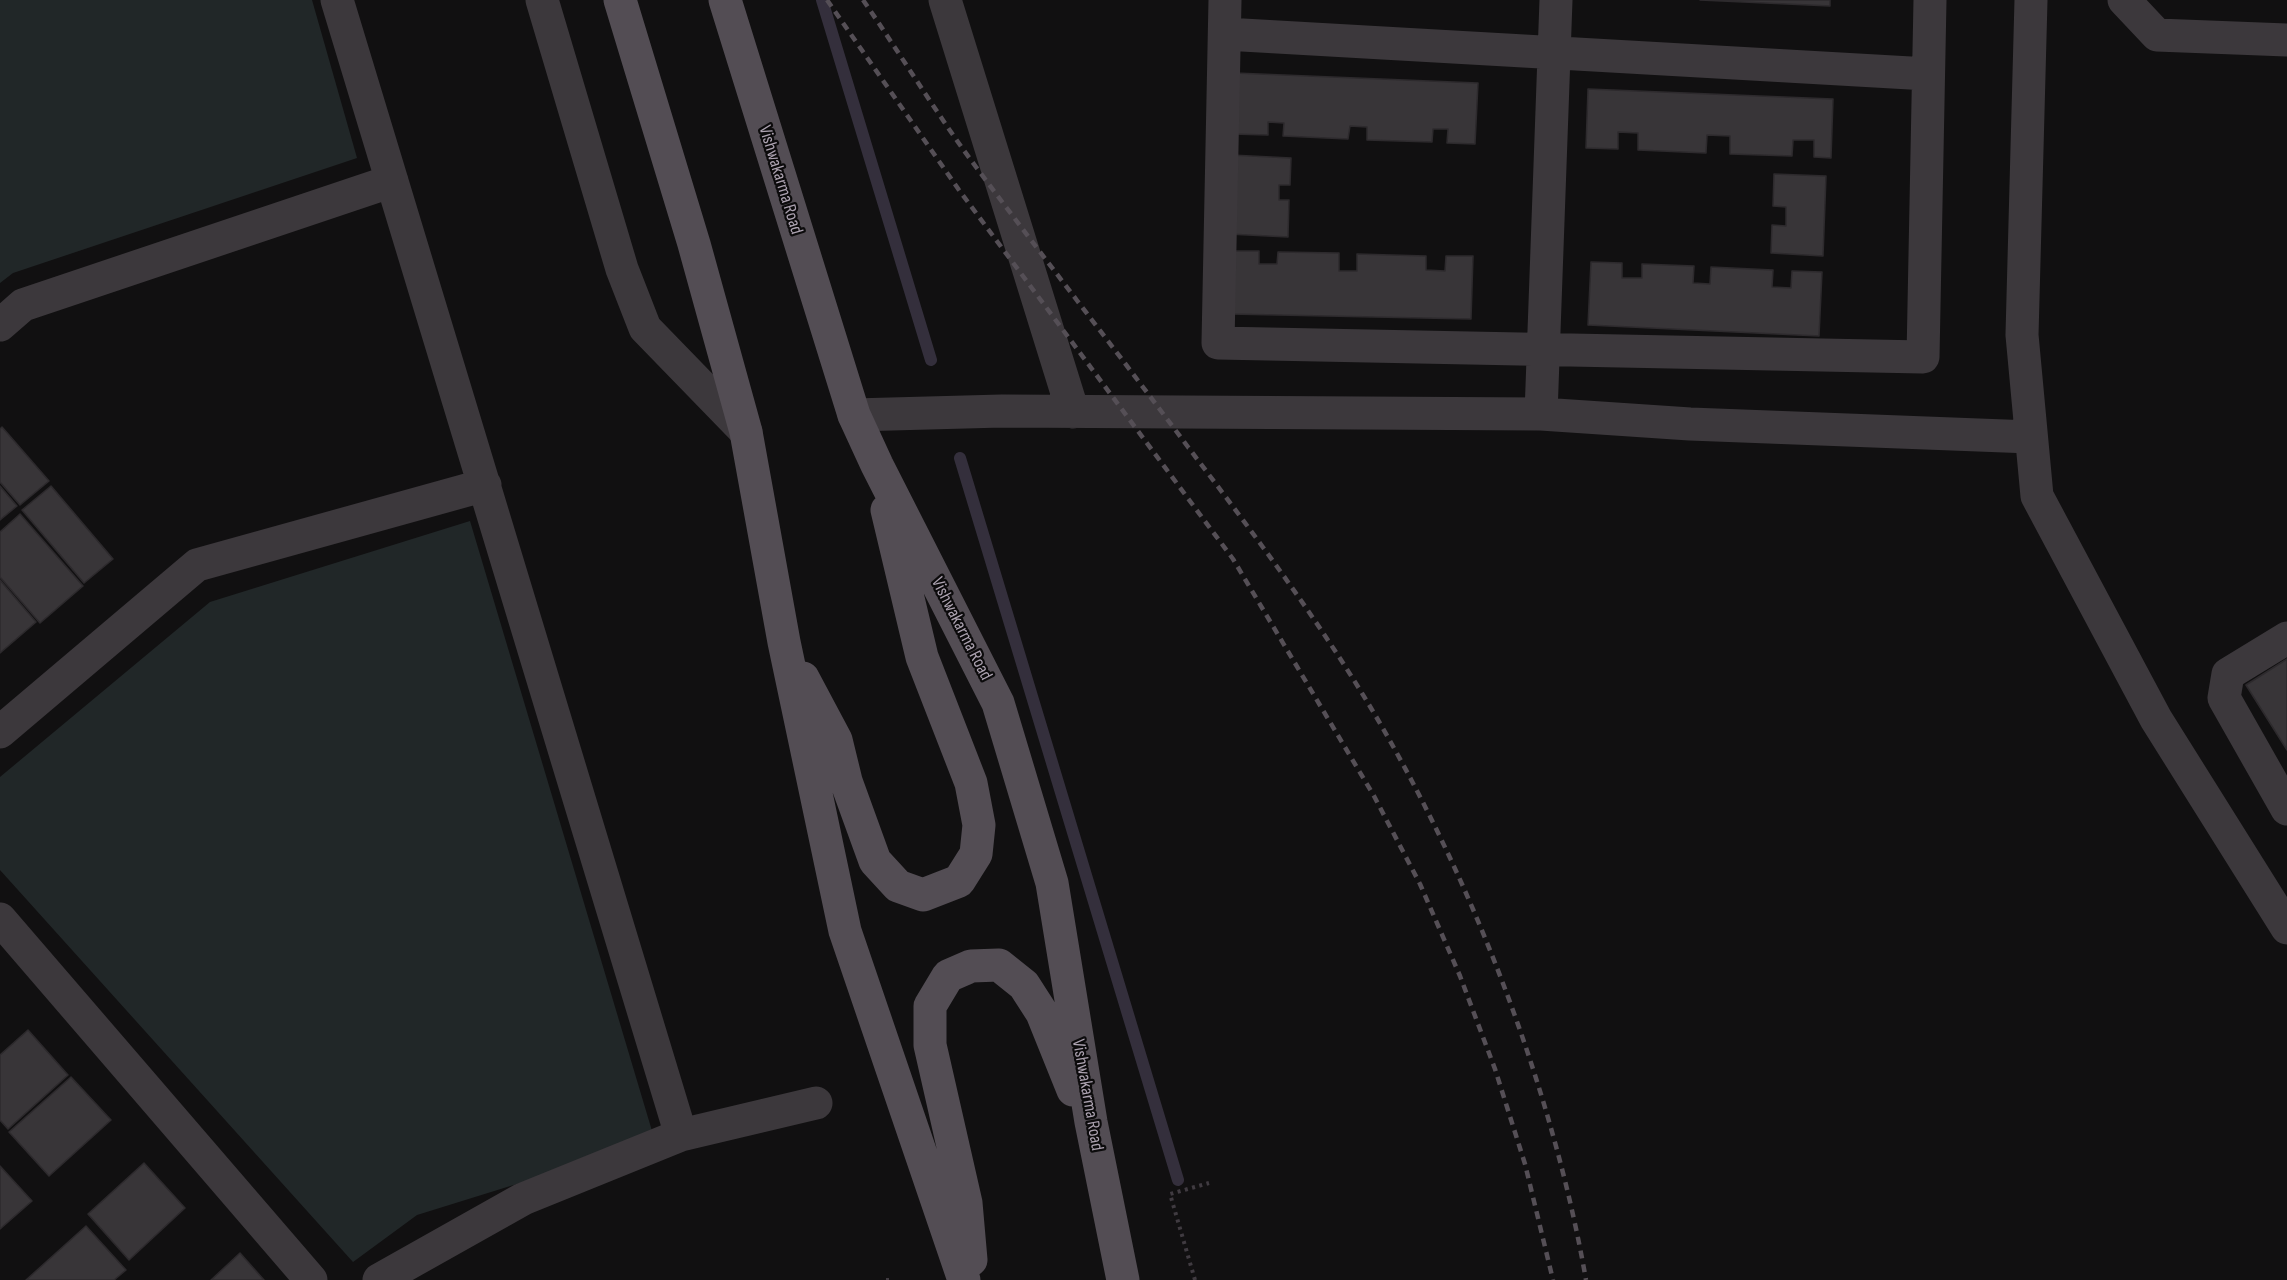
<!DOCTYPE html>
<html>
<head>
<meta charset="utf-8">
<style>
  body { margin:0 }
  canvas { display:block; background:#111011 }
</style>
</head>
<body>
<canvas width="2287" height="1280"></canvas>
<script>
const context = document.querySelector('canvas').getContext('2d');
context.lineJoin = 'round';
function fillPath(path, color) { context.fillStyle = color; context.fill(path, 'evenodd'); }
function stroke(path, color, width, dash) { context.strokeStyle = color; context.lineWidth = width; context.lineCap = dash ? 'butt' : 'round'; context.setLineDash(dash || []); context.stroke(path); }
function label(font, color, halo, rows, align = 'center') {
  context.font = font + ' "Sofia Sans Condensed",sans-serif'; context.lineWidth = 4.5; context.setLineDash([]); context.textBaseline = 'middle'; context.strokeStyle = halo; context.fillStyle = color; for (const [text, x, y, turn = 0] of rows) {
    context.save(); context.translate(x, y); context.rotate((+turn || 0) * Math.PI / 180); context.textAlign = isNaN(turn) ? turn : align; if (halo) context.strokeText(text, 0, 0); context.fillText(text, 0, 0); context.restore();
  }
}
const green = new Path2D(`
  M0,0H312L357,158L13,273L0,283Z
  M470,521L655,1141L417,1215L353,1262L0,870V777L210,602Z`);
const stream = new Path2D(`
  M822,0L931,360
  M960,458L1178,1180`);
const building = new Path2D(`
  M1700,0H1830V6Z
  M1235,73L1478,83L1475,144L1447,143L1448,129H1433L1432,142L1367,140V127L1350,126L1348,139L1283,136L1284,123L1268,122V135L1232,134Z
  M1588,89L1833,99L1831,158L1814,157V140H1793L1792,156L1730,154V136L1707,135L1706,153L1638,150V133L1618,132V149L1586,148Z
  M1231,155L1291,158L1290,185H1279V200H1289L1288,237L1228,234Z
  M1774,174L1826,176L1823,256L1771,253L1772,225L1786,226V207L1773,206Z
  M1231,251H1259V264H1277L1278,252L1339,253V271H1357V254L1426,256V270L1445,271L1446,256H1473L1471,319L1230,314Z
  M1591,262L1622,263V278H1642V264L1694,266L1693,283L1710,284L1711,267L1773,270L1772,287L1791,288L1792,271L1822,272L1819,336L1588,325Z
  M2,427L49,481L20,505L0,482V429Z
  M0,486L17,506L0,520Z
  M51,486L113,559L84,583L22,510Z
  M20,514L83,586L40,623L0,577V532Z
  M0,580L36,622L0,653Z
  M2287,659V750L2246,685Z
  M28,1030L68,1075L8,1129L0,1120V1055Z
  M71,1077L111,1120L49,1176L9,1132Z
  M144,1163L185,1208L129,1260L88,1214Z
  M0,1166L32,1201L0,1229Z
  M86,1226L126,1270L114,1280H26Z
  M240,1253L264,1280H211Z`);
const path = new Path2D(`
  M886,1280H889
  M1195,1280L1170,1194L1209,1183`);
const minor = new Path2D(`
  M337,0L681,1135
  M542,0L622,269L645,328L746,432
  M945,0L1073,412
  M1225,0L1218,343L1923,357L1930,0
  M2031,0L2022,335L2037,496L2156,719L2287,928
  M2124,0L2157,35L2287,40
  M1225,34L1928,74
  M0,325L23,305L392,181
  M1541,414L1556,0
  M854,415L1002,411L1541,414L1690,424L2031,437
  M2287,638L2228,674L2224,698L2287,809
  M0,732L197,565L485,485
  M0,919L311,1280
  M379,1280L523,1199L681,1135L816,1103`);
const major = new Path2D(`
  M620,0L694,244L746,432L784,642L845,931L964,1280
  M725,0L854,415L877,465L998,703L1052,883L1091,1122L1123,1280
  M803,678L836,740L846,781L875,861L898,886L923,895L959,881L976,854L979,825L971,783L922,657L887,510
  M971,1260L966,1203L930,1045V1006L948,976L971,966L999,965L1024,985L1042,1013L1073,1090`);
const rail = new Path2D(`
  M827,0L959,190L1233,559L1374,796L1420,884L1460,976L1495,1069L1525,1164L1553,1280
  M863,0C901,55 936,113 976,167C1046,261 1118,353 1188,447C1251,530 1314,614 1368,703C1470,873 1552,1085 1586,1280`);
const streetNames = [
  ["Vishwakarma Road",780,180,73],
  ["Vishwakarma Road",961,629,63],
  ["Vishwakarma Road",1087,1095,80]
];
fillPath(green, '#212728');
stroke(stream, '#342f3c', 12);
fillPath(building, '#383538');
stroke(building, '#2d2a2d', 1.5);
stroke(path, '#403b41', 4, [3, 4.5]);
stroke(minor, '#3c383c', 33);
stroke(major, '#534d54', 33);
stroke(rail, '#554f56', 4.5, [8, 6]);
label('18px', '#aca2b0', '#0c0b0c', streetNames);
</script>
</body>
</html>
